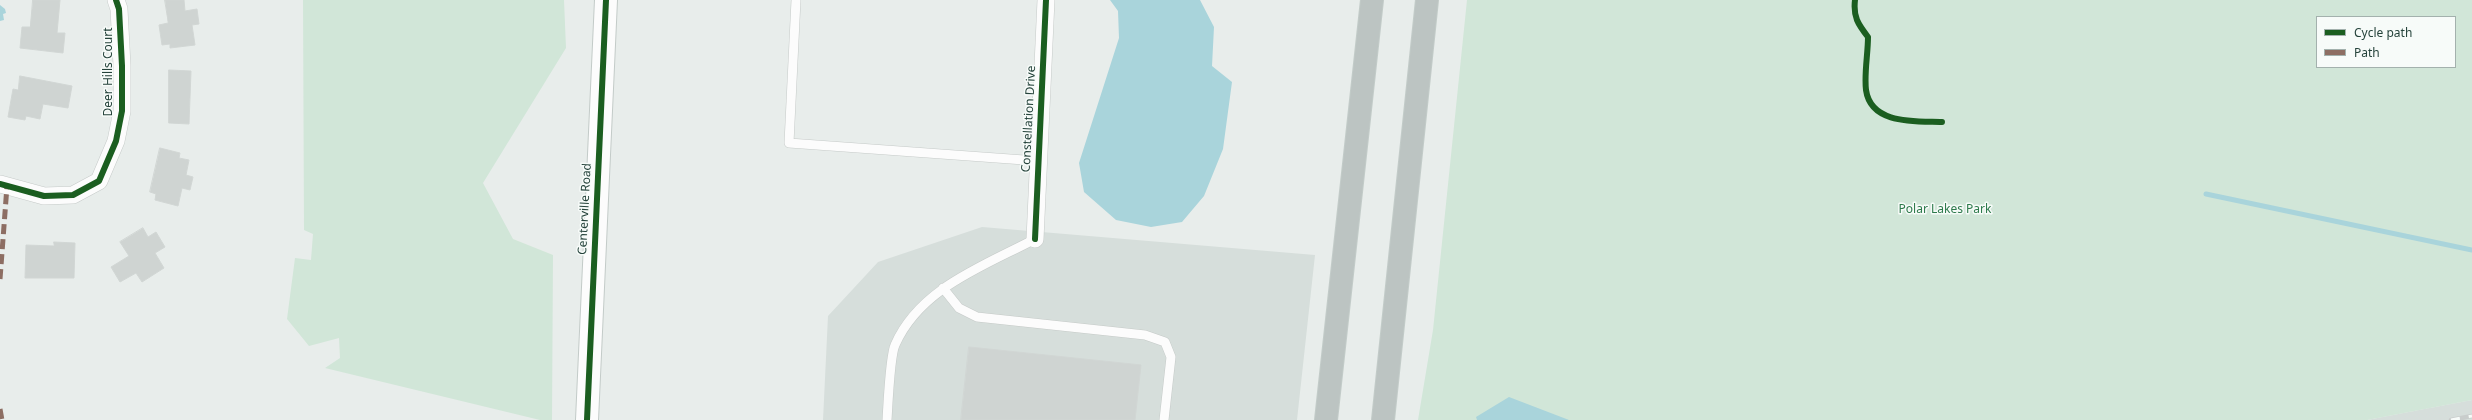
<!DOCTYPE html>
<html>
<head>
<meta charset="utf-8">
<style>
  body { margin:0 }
  #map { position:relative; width:2472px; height:420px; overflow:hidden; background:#e8edeb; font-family:"Noto Sans",sans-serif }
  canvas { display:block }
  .legend { position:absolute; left:2316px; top:16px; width:140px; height:52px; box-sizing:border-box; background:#f7fbf9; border:1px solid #a3b1ad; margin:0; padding:5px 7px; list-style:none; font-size:12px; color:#24423a }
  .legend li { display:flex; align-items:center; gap:8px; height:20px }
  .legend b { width:20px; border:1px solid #a3b1ad }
</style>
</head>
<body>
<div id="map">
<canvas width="2472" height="420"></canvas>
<ul class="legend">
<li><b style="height:5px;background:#1b5e20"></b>Cycle path</li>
<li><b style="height:5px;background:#8d6e63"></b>Path</li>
</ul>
</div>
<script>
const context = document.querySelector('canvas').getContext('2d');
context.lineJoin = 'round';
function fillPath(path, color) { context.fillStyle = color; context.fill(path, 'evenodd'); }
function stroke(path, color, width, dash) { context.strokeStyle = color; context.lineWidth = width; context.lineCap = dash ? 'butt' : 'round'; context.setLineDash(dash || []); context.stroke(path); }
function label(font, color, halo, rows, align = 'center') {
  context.font = font + ' "Noto Sans",sans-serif'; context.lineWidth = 3; context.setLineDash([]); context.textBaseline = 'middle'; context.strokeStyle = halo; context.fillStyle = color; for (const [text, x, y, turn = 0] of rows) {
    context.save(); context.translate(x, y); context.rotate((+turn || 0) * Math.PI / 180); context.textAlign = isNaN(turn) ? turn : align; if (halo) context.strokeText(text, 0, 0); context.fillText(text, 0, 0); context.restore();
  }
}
const built = new Path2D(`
  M982,227L1315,255L1297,420H823L828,316L878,262Z
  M2472,400V420H2367L2424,409Z`);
const green = new Path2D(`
  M303,0H564L566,48L483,183L513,239L553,255L552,420H540L325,368L340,358L339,338L309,346L287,319L295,258L311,260L313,234L304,230Z
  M1467,0H2472V400L2367,420H1418L1433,330ZM2317,17H2455V67H2317Z`);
const water = new Path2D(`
  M1110,0H1200L1214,27L1212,66L1232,82L1223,149L1204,196L1182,222L1151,227L1116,220L1084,192L1079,163L1119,38L1118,11Z
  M0,5L5,9L6,13L3,14L4,20L0,21Z
  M1509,397L1569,420H1477L1476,417Z`);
const stream = new Path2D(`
  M2206,194L2472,250`);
const building = new Path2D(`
  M33,0H60L57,33H65L63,53L20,48L22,27H30Z
  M165,0H184L185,11L197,9L199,24L192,25L195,45L170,48V44L162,45L159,25L168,23Z
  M169,70L191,71L189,124L169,123Z
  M20,76L72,86L68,108L43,104L40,119L26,116L25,120L8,117L13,89L18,90Z
  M160,148L180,153L179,158L189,160L186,175L193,177L190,190L182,188L178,206L155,200L156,194L150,192Z
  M143,228L148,237L156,232L165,247L155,253L164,268L142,282L136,273L120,282L111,267L129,256L120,242Z
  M54,242L75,243L74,278H25L26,245L54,246Z
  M969,347L1141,365L1135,420H961Z`);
const lane = new Path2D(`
  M796,0L789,143L1038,161
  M943,288L959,308L977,317L1145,335L1165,342L1171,357L1164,420
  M887,420C888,404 890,356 895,345C920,288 984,266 1035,239`);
const street = new Path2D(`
  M0,184L44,196L73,195L99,181L116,141L122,111V66L119,9L116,0
  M1035,239L1046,0`);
const secondary = new Path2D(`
  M587,420L606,0`);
const highway = new Path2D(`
  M1326,420L1372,0
  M1383,420L1427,0`);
const rail = new Path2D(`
  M2451,420L2472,416`);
const quiet = new Path2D(`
  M0,279L7,186
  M0,409L2,420`);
const cycleway = new Path2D(`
  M1855,0C1853,17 1858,24 1868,37C1868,54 1864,73 1866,90C1871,125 1916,121 1942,122
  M0,184L44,196L73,195L99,181L116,141L122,111V66L119,9L116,0
  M1035,239L1046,0
  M587,420L606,0`);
const streetNames = [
  ["Deer Hills Court",109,72,-90],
  ["Constellation Drive",1029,119,-87],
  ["Centerville Road",585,209,-87]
];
const parkNames = [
  ["Polar Lakes Park",1945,210]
];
fillPath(built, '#d6dedb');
fillPath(green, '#d1e6d8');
fillPath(water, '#a9d4db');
stroke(stream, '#a9d4db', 5);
fillPath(building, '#cfd4d2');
stroke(building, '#d1d6d4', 1);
stroke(lane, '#c5cac8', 10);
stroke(street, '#c5cac8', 18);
stroke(secondary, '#c3cbc8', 24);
stroke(highway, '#c3ccc9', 24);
stroke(lane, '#fcfcfc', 9);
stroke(street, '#fcfcfc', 17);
stroke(secondary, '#fcfcfc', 22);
stroke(highway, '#bcc4c2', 22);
stroke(rail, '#c9cdcc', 4.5);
stroke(rail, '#f7fbf9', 3, [9]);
stroke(quiet, '#8d6e63', 5, [10, 5]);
stroke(cycleway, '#1b5e20', 6);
label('12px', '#24423a', '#f7fbf9', streetNames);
label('12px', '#2d7a4b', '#f7fbf9', parkNames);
</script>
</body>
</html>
